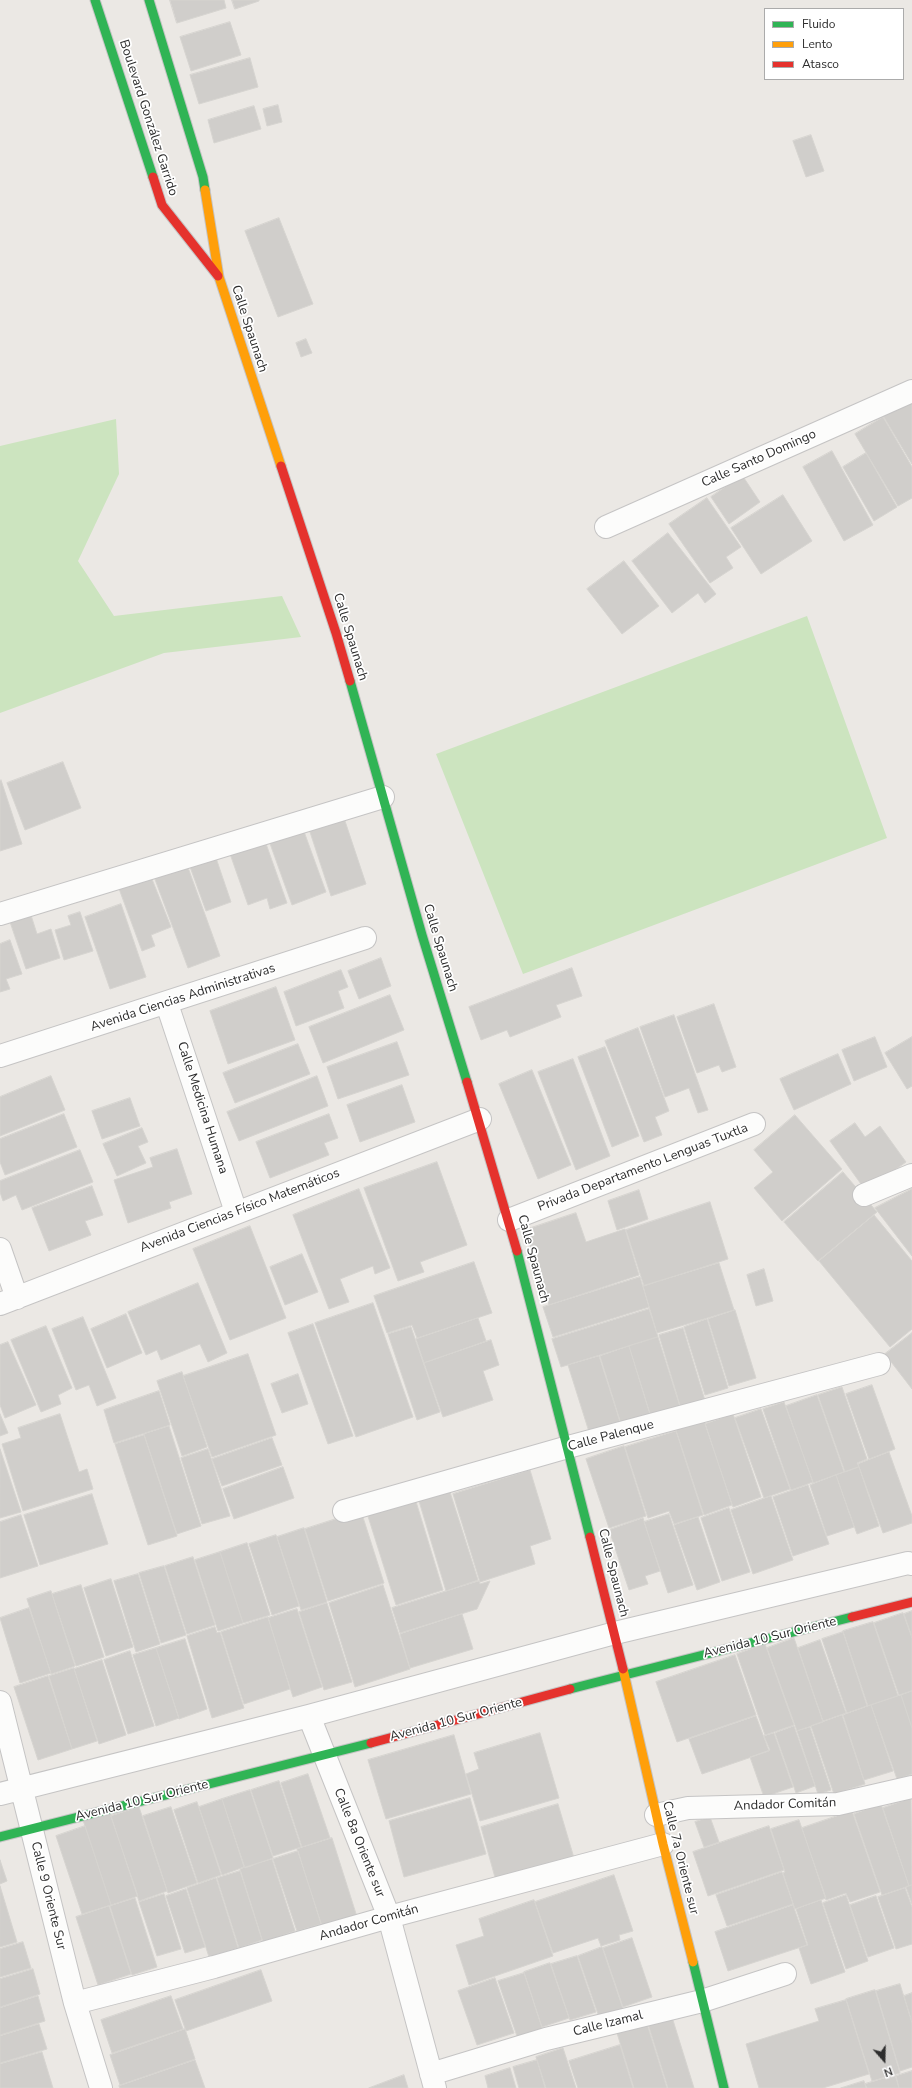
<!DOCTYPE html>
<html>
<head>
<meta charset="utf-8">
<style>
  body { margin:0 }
  #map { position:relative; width:912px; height:2088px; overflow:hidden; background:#ebe8e4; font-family:"Nunito Sans",sans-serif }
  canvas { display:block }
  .legend { position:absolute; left:764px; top:8px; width:140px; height:72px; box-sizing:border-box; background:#fff; border:1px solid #ababab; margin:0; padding:5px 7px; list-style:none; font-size:12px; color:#2d2d2d }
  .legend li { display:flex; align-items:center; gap:8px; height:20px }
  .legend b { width:20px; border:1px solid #ababab }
  .north { position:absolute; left:864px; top:2040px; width:40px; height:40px; -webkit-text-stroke:3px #fff; paint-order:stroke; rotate:160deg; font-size:11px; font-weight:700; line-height:16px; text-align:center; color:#2d2d2d }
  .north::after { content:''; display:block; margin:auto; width:14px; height:18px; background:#2d2d2d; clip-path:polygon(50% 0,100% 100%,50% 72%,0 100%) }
</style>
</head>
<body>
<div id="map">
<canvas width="912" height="2088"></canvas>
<ul class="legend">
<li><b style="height:5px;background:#30b455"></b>Fluido</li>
<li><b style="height:5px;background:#ff9f0a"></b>Lento</li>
<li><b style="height:5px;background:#e5322d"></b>Atasco</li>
</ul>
<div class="north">N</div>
</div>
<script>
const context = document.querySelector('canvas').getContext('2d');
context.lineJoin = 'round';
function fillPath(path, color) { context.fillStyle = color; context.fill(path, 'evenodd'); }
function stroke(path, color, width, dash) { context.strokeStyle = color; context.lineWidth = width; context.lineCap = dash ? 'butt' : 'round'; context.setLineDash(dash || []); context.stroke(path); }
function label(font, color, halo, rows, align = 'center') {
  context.font = font + ' "Nunito Sans",sans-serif'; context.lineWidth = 3.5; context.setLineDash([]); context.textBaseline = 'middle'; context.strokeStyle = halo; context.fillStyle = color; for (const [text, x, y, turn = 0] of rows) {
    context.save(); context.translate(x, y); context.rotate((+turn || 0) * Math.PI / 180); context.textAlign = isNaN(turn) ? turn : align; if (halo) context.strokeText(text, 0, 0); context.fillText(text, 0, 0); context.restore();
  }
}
const green = new Path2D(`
  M116,419L119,474L78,561L114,616L282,596L301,637L164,653L0,713V446Z
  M807,616L887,838L523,974L436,754Z`);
const building = new Path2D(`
  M170,0H224L226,8L177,23Z
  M232,0H259V1L235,9Z
  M230,22L241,55L191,71L180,37Z
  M250,58L258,87L199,104L190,75Z
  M278,105L282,122L267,126L263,109Z
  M254,106L261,129L214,143L208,120Z
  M811,135L824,171L806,177L793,141Z
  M279,218L313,304L278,317L245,231Z
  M306,339L312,353L301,357L296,343Z
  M912,396V464L882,414Z
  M883,417L912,467V498L898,506L855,434Z
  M832,451L873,525L844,541L803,467Z
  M866,453L897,507L874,521L843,467Z
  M742,475L760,502L729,524L711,497Z
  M783,495L812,541L761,574L731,528Z
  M707,498L741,547L726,557L733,568L710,583L669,524Z
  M668,533L716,594L705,603L698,593L672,613L632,561Z
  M624,561L659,606L622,634L587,589Z
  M63,762L81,808L25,830L7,783Z
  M1,780L22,844L0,851V781Z
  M343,815L366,884L331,896L308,826Z
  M302,826L326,892L292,905L268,838Z
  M264,838L287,903L270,909L267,898L248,905L229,851Z
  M215,855L231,902L206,911L189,864Z
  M186,862L220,956L188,968L153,874Z
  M150,874L171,927L151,935L155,946L142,951L118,886Z
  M121,904L146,977L110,989L85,917Z
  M30,912L37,934L51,929L60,958L26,969L9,919Z
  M80,912L93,951L64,960L55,930L71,925L68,916Z
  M10,940L22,974L6,979L10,989L0,992V944Z
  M381,958L391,986L359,999L348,971Z
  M572,968L582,996L556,1005L561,1017L510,1037L507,1030L481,1040L469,1007Z
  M341,970L348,987L338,991L344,1008L296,1026L284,992Z
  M276,987L295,1040L228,1064L210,1011Z
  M390,995L404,1030L323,1063L309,1027Z
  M714,1004L736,1067L722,1072L719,1065L697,1073L677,1017Z
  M674,1015L708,1110L698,1113L689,1088L665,1097L640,1027Z
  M638,1028L669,1111L655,1117L662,1135L644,1142L605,1041Z
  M875,1037L887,1067L854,1081L842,1050Z
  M912,1037V1086L907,1089L885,1053Z
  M397,1042L409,1075L338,1099L327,1067Z
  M298,1044L310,1074L235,1103L223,1073Z
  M605,1047L639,1136L612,1147L578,1057Z
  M838,1054L851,1084L794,1110L780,1079Z
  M573,1059L610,1156L576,1170L538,1072Z
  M532,1070L571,1165L538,1179L499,1084Z
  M51,1076L65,1110L0,1136V1097Z
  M317,1076L328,1106L239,1141L227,1112Z
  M402,1085L415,1122L360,1142L347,1105Z
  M130,1098L140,1126L102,1139L92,1111Z
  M64,1114L77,1147L5,1175L0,1162V1139Z
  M329,1114L338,1138L324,1143L329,1155L270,1178L256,1142Z
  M795,1115L842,1169L782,1221L754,1188L773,1172L754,1150Z
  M855,1123L865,1137L880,1126L906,1162L866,1191L830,1141Z
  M142,1128L148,1142L138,1146L146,1163L117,1176L103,1144Z
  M177,1149L192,1194L169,1202L171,1208L128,1223L114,1180L153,1167L150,1158Z
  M80,1150L93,1182L22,1210L16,1195L3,1201L0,1192V1181Z
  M437,1162L467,1245L420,1262L424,1272L398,1281L364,1188Z
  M843,1172L877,1212L818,1261L784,1222Z
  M92,1186L103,1215L85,1221L91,1235L49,1251L32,1208Z
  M359,1189L390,1268L375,1274L373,1266L340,1279L349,1302L329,1309L293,1215Z
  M912,1189V1256L875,1208Z
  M639,1190L648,1219L617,1230L608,1201Z
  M710,1202L728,1259L644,1286L626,1230Z
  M576,1213L586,1242L625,1229L639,1275L549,1305L525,1230Z
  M874,1215L912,1261V1329L890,1347L819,1261Z
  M250,1226L286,1318L230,1340L193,1249Z
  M302,1254L318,1292L285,1305L270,1267Z
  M474,1262L492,1313L417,1338L412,1325L387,1333L374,1296Z
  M719,1263L734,1310L657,1333L643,1286Z
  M764,1269L773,1301L756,1306L747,1275Z
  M640,1277L649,1307L553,1337L543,1307Z
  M198,1283L227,1353L208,1362L200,1344L161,1360L157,1350L146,1355L128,1312Z
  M373,1303L413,1417L356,1437L315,1323Z
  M649,1309L658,1337L561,1367L552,1339Z
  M735,1310L756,1378L729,1386L708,1319Z
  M126,1314L142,1353L107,1368L91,1329Z
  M83,1317L116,1398L97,1406L89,1385L76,1390L52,1329Z
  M478,1318L486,1341L424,1363L416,1339Z
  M707,1319L728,1388L705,1395L684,1327Z
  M313,1324L353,1436L328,1444L288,1333Z
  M46,1326L72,1388L58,1395L61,1404L41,1412L11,1340Z
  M411,1327L440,1412L417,1420L388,1334Z
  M683,1328L706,1404L682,1412L659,1335Z
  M912,1333V1389L885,1354Z
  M658,1337L681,1410L652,1420L629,1346Z
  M491,1340L499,1365L483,1371L493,1400L443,1417L424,1363Z
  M8,1342L36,1405L5,1418L0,1405V1345Z
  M629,1346L651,1418L622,1427L600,1356Z
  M248,1354L276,1435L212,1457L183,1376Z
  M599,1356L621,1425L590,1435L568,1365Z
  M182,1372L207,1447L182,1456L157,1381Z
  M298,1374L308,1404L282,1413L271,1384Z
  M872,1385L895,1449L869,1459L846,1394Z
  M842,1387L867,1459L857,1463L859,1467L845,1472L818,1395Z
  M159,1391L170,1425L114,1443L104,1410Z
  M817,1395L844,1472L813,1483L786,1406Z
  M784,1402L813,1482L791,1490L763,1409Z
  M761,1409L790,1489L764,1498L735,1418Z
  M0,1414L8,1433L0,1436Z
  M60,1414L79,1472L87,1469L93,1489L23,1511L2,1444L21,1438L18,1428Z
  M733,1414L761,1497L733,1507L705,1424Z
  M704,1420L732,1505L704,1515L676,1430Z
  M169,1426L201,1526L177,1534L144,1434Z
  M676,1431L703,1515L674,1524L669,1511L648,1518L625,1447Z
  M144,1435L177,1536L148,1545L115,1444Z
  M272,1438L282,1465L222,1486L212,1459Z
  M624,1446L646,1516L609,1528L586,1459Z
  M0,1449L21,1512L0,1518Z
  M208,1449L230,1516L202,1524L181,1458Z
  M889,1452L912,1516V1523L883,1533L858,1464Z
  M283,1467L294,1498L234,1519L223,1489Z
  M859,1467L879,1526L857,1534L836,1475Z
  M530,1470L551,1539L530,1546L535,1564L480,1582L453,1494Z
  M836,1475L854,1527L827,1536L810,1485Z
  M808,1485L829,1544L793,1556L773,1497Z
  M450,1492L478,1580L446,1591L419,1501Z
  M92,1494L108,1544L40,1565L24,1515Z
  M414,1495L443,1590L396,1605L366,1510Z
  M771,1496L793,1560L753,1574L731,1510Z
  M729,1508L750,1572L722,1581L701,1518Z
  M361,1511L384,1583L328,1601L305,1529Z
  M669,1514L693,1585L668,1593L644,1522Z
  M21,1515L38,1566L0,1578V1522Z
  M698,1517L720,1582L697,1590L674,1525Z
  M643,1518L660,1571L645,1576L648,1584L629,1590L609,1530Z
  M304,1528L327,1602L301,1610L277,1537Z
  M276,1535L299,1606L272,1615L249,1544Z
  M247,1543L270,1615L243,1623L220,1552Z
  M220,1552L243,1623L218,1631L195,1560Z
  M193,1557L215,1625L187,1634L165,1566Z
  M164,1566L186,1635L161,1643L139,1573Z
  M138,1574L160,1644L136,1652L114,1581Z
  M111,1579L133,1647L106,1656L84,1588Z
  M479,1581L480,1584L490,1581L477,1609L400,1633L392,1608Z
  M81,1585L104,1657L76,1666L52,1594Z
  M383,1585L410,1669L355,1687L329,1603Z
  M51,1591L75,1666L51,1674L27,1599Z
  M327,1603L352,1682L324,1690L299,1612Z
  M29,1608L51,1673L20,1683L0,1618Z
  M297,1609L322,1687L293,1697L268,1618Z
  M912,1611V1637L904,1614Z
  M903,1613L912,1638V1691L899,1695L874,1623Z
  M462,1614L473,1649L410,1668L400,1634Z
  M268,1617L290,1689L244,1704L221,1632Z
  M873,1622L898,1696L868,1706L843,1631Z
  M215,1627L217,1633L220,1632L244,1708L212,1718L187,1636Z
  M843,1632L867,1706L847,1713L822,1639Z
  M794,1638L823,1722L797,1731L767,1648Z
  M185,1639L207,1709L179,1719L156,1648Z
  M820,1640L846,1713L823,1721L798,1648Z
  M765,1644L794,1725L765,1735L737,1654Z
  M156,1648L179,1718L156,1726L133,1655Z
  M130,1651L154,1726L128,1734L104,1660Z
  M735,1655L756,1715L677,1742L656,1682Z
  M102,1660L126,1735L99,1744L74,1669Z
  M74,1668L97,1741L72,1749L49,1676Z
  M48,1676L72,1749L38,1760L14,1687Z
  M912,1691V1728L901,1695Z
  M901,1695L912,1728V1774L897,1779L871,1705Z
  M871,1705L893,1771L864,1780L843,1715Z
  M842,1715L865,1784L834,1794L811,1726Z
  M756,1716L769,1751L702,1774L689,1739Z
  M794,1726L815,1786L796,1793L775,1733Z
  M810,1727L831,1790L818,1794L797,1731Z
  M540,1733L559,1798L480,1821L466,1774L479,1769L474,1753Z
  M774,1733L793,1787L764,1797L750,1757L770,1750L764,1736Z
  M454,1735L471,1794L386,1819L368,1760Z
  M308,1774L330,1838L302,1847L281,1783Z
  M279,1781L301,1847L273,1856L251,1790Z
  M250,1790L273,1858L245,1868L222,1799Z
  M470,1798L486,1854L404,1877L389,1821Z
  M911,1798L912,1885L909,1886L883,1808Z
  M222,1799L244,1867L222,1875L199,1807Z
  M197,1802L221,1875L198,1883L174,1810Z
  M558,1804L574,1858L496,1881L481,1827Z
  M881,1804L909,1886L882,1895L854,1814Z
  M139,1807L167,1891L139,1901L111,1816Z
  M171,1807L197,1883L168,1893L143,1816Z
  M109,1811L138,1896L111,1905L83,1820Z
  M852,1811L880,1892L850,1902L846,1893L826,1900L802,1828Z
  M710,1817L719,1842L704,1847L695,1822Z
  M799,1820L826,1898L795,1909L783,1873L785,1872L771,1829Z
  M85,1826L111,1905L82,1914L56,1836Z
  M769,1826L784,1870L708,1896L693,1852Z
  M332,1838L358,1920L324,1932L297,1849Z
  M298,1851L321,1924L297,1931L273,1859Z
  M272,1859L295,1931L263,1942L240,1869Z
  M0,1860L7,1881L0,1884Z
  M240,1871L262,1940L239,1948L217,1878Z
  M782,1872L793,1904L727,1926L716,1895Z
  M614,1875L633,1931L619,1935L620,1940L601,1946L598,1938L553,1953L535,1902Z
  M216,1878L238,1948L209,1957L187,1888Z
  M912,1885V1904L906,1887Z
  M0,1886L17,1942L0,1947Z
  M905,1888L912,1907V1944L896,1949L878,1897Z
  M186,1889L205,1947L185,1953L166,1896Z
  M164,1894L181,1949L157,1956L139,1902Z
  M846,1895L868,1961L846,1969L823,1903Z
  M876,1896L894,1948L868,1957L850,1905Z
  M135,1898L157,1967L132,1975L110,1906Z
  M534,1900L553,1956L469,1985L456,1945L484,1936L479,1919Z
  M821,1900L845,1972L811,1984L799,1948L808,1945L796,1909Z
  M793,1905L807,1945L728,1971L715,1932Z
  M109,1906L131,1974L98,1985L76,1917Z
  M632,1938L652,1997L623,2007L603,1948Z
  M23,1942L31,1968L0,1977V1949Z
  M602,1947L623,2009L599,2017L578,1956Z
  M577,1956L596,2012L570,2020L551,1964Z
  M550,1963L569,2018L542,2027L524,1972Z
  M33,1969L40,1994L0,2007V1979Z
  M261,1970L272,2001L186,2031L175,2000Z
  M524,1973L543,2031L518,2039L498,1981Z
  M495,1978L514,2033L477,2045L458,1991Z
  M900,1984L912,2023V2067L900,2071L876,1991Z
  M875,1990L900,2073L872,2081L846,1999Z
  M912,1993V2022L904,1996Z
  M38,1996L45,2021L0,2035V2008Z
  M171,1996L183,2029L112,2053L101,2020Z
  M846,2000L869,2074L823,2088H759L746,2044L819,2021L815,2009Z
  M672,2017L694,2088H668L648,2024Z
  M39,2024L47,2049L0,2063V2036Z
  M647,2024L667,2088H634L617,2033Z
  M185,2029L195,2059L120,2085L110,2055Z
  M620,2045L633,2088H578L569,2061Z
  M563,2048L576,2088H546L536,2057Z
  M42,2052L53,2088H0V2064Z
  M195,2060L205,2088H120L119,2086Z
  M537,2060L545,2088H519L513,2067Z
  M510,2068L516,2088H488L485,2076Z
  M912,2071V2088H899L896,2076Z
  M404,2075L408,2088H369Z
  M895,2075L899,2088H867L865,2084Z
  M864,2081L866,2088H841Z`);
const street = new Path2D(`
  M606,527L912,391
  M0,914L383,797
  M167,1004L236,1212
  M0,1056L365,938
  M864,1195L912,1175
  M509,1220L754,1124
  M0,1249L17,1298
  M0,1304L480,1119
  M344,1511L568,1447L879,1364
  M0,1702L75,2003L101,2088
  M309,1716L389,1917L435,2088
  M0,1794L309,1716L615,1633L908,1563L912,1564
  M656,1815L688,1808L838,1804L912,1787
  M75,2003L214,1967L389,1917L663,1844
  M431,2074L546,2039L702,2001L785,1974`);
const fast = new Path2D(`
  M95,0L153,177
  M149,0L203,177L205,190
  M350,681L422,935L467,1082
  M517,1251L590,1537
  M570,1689L852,1617
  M0,1837L371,1743
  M693,1962L724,2088`);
const slow = new Path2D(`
  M205,190L219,277L281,466
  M623,1669L663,1844L693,1962`);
const jam = new Path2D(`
  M153,177L162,205L218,276
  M281,466L336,633L350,681
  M467,1082L517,1251
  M590,1537L623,1669
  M852,1617L912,1602
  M371,1743L570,1689`);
const streetNames = [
  ["Boulevard González Garrido",148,118,72],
  ["Calle Spaunach",249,329,72],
  ["Calle Santo Domingo",759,459,-24],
  ["Calle Spaunach",350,637,73],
  ["Calle Spaunach",440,948,73],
  ["Avenida Ciencias Administrativas",183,998,-18],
  ["Calle Medicina Humana",202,1108,72],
  ["Privada Departamento Lenguas Tuxtla",643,1168,-21],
  ["Avenida Ciencias Físico Matemáticos",240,1211,-21],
  ["Calle Spaunach",533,1259,75],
  ["Calle Palenque",611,1436,-15],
  ["Calle Spaunach",613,1573,76],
  ["Avenida 10 Sur Oriente",770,1638,-14],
  ["Avenida 10 Sur Oriente",456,1720,-15],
  ["Avenida 10 Sur Oriente",142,1801,-14],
  ["Andador Comitán",785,1805,-2],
  ["Calle 8a Oriente sur",359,1843,68],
  ["Calle 7a Oriente sur",680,1858,76],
  ["Calle 9 Oriente Sur",48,1896,76],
  ["Andador Comitán",369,1923,-16],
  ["Calle Izamal",608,2024,-14]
];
fillPath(green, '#cce4bf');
fillPath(building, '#d0cecb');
stroke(building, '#d6d4d0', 1);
stroke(street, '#c5c4c4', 24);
stroke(fast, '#c5c4c4', 11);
stroke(slow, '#c5c4c4', 11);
stroke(jam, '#c5c4c4', 11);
stroke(street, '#fcfcfb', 22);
stroke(fast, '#30b455', 9);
stroke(slow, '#ff9f0a', 9);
stroke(jam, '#e5322d', 9);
label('13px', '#2d2d2d', '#fff', streetNames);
</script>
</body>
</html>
